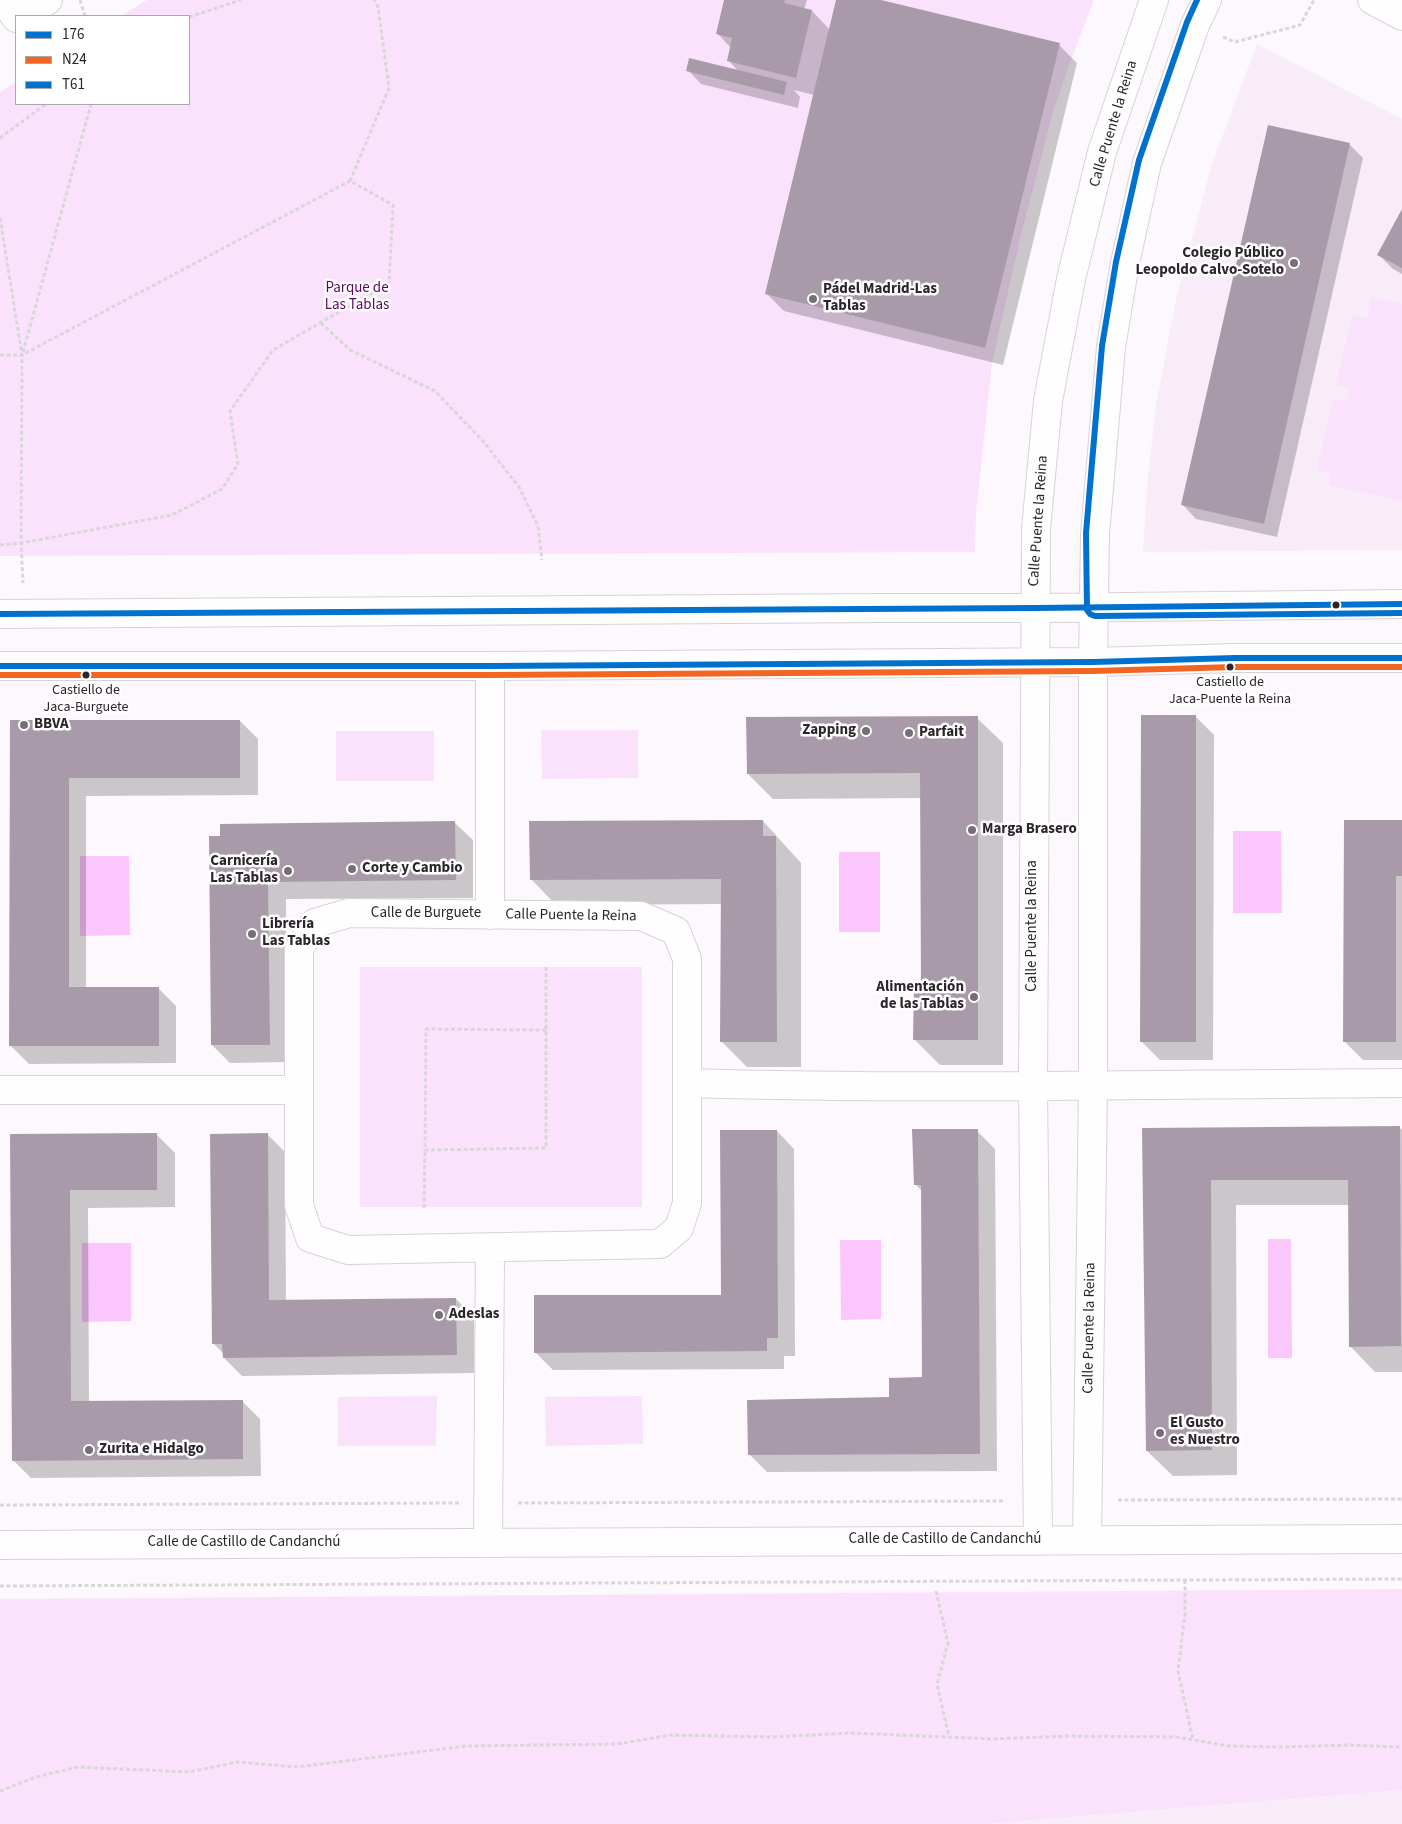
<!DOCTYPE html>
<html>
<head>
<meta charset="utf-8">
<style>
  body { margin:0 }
  #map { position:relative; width:1402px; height:1824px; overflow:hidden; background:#fdf8fd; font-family:"Source Sans 3",sans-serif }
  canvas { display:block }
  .legend { position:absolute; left:15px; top:15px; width:175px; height:90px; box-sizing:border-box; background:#fff; border:1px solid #aba8ab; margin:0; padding:6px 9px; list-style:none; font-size:15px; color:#2c262c }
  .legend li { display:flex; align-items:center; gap:10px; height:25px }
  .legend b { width:25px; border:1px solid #aba8ab }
</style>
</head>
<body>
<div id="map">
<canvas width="1402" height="1824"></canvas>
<ul class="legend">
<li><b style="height:6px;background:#0072ce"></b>176</li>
<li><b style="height:6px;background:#f26522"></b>N24</li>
<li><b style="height:6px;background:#0072ce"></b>T61</li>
</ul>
</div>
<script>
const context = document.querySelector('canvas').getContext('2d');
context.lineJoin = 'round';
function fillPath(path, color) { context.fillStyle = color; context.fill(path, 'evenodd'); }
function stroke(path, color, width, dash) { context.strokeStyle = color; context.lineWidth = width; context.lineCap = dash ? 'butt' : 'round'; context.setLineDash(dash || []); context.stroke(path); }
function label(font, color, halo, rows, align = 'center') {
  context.font = font + ' "Source Sans 3",sans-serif'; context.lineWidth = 5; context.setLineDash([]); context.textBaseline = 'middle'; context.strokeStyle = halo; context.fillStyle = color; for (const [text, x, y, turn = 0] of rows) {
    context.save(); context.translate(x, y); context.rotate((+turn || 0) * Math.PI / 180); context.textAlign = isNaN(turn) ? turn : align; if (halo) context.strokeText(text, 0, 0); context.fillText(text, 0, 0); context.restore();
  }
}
const built = new Path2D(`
  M1257,44L1402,119V550L1143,552L1147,489L1155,411L1175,304L1212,164Z
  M1402,1790V1824H986Z`);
const green = new Path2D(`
  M147,0H1094L1078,41L1054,108L1021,235L992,363L976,514L975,552L0,556V92L16,82V104H189V16H121Z
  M1371,297L1402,304V501L1329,485L1331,473L1317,470L1333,399L1347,402L1350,389L1336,385L1352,315L1367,318Z
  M541,730H638V778L542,779Z
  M336,731H434V781H336Z
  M360,967H642V1207H360Z
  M437,1396L436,1446H338V1397Z
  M642,1396L643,1444L546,1446L545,1397Z
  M1402,1589V1790L986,1824H0V1599Z`);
const water = new Path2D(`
  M1233,831H1281L1282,913H1233Z
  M839,852H880V932H839Z
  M80,856H129L130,935L80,936Z
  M1268,1239H1291L1292,1358H1268Z
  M840,1240H881V1319L841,1320Z
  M82,1243H131V1321L82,1322Z`);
const shadow = new Path2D(`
  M725,0H807L804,10L812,11L830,30L838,0H875L1059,45L1077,63L1003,365L784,311L766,293L814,95L794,90L800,97L798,108L701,84L688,70L739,72L728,60L731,48L717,33Z
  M1349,144L1363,158L1277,537L1196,519L1183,505Z
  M1402,212V274L1393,269L1379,255Z
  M1196,717L1214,735L1213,1060H1160L1142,1042Z
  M977,718L1003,743V1065H940L915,1040L922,989V798L773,799L748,774Z
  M11,721H240L258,739V795L86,796V988H158L176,1006V1063L29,1064L11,1046Z
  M763,821L801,863V1067H747L722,1042V904L556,905L531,879Z
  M1402,821V1060H1363L1345,1042Z
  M455,823L473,840V898L286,899L287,1062L230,1063L212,1045L211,837Z
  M1400,1128L1402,1130V1372H1375L1350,1346V1205H1236L1237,1475L1173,1476L1147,1451L1144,1129Z
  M777,1131L794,1149L795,1356H784V1369L553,1370L535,1352L722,1296Z
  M977,1131L995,1149L997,1471L767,1472L749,1454L890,1398L924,1378L922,1191L915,1184Z
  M267,1134L285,1152L286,1301L456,1299L474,1317V1373L242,1376L224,1358V1354L213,1343Z
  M157,1135L175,1153V1207L88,1208L89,1402L242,1401L260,1419L261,1476L31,1478L13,1460L12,1136Z`);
const building = new Path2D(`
  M724,0H785L784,3L812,10L796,78L727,61L732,38L716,34Z
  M836,0H881L1060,43L985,348L765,294Z
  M689,58L787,82L784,95L686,71Z
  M1268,125L1350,143L1264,524L1181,505Z
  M1402,209V268L1377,255Z
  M1141,715H1196V1042H1140Z
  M978,716V1040H913L914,987L921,988L920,773L747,774L746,717Z
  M10,720H240V778H69V987H159V1046H9Z
  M763,820V836H776L777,1042H720L721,879L530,880L529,821Z
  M1344,820H1402V876H1396V1042H1343Z
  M455,821L456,880L268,882L270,1045H211L209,836H220V824Z
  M1400,1126L1401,1346L1349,1347L1348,1180H1211L1212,1450L1146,1451L1142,1128Z
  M912,1129H978L980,1454L748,1455L747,1400L889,1397V1378L922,1377L921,1185H914Z
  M720,1130H777L778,1338H767V1351L534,1353V1295H721Z
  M157,1133V1190H70L71,1401L243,1400V1459L12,1461L10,1134Z
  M268,1133L269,1300L456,1298L457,1355L223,1358L222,1344H212L210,1134Z`);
const path = new Path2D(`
  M80,0L85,16
  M189,17L241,0
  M1223,37L1235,42L1300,25L1314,0
  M0,138L46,104
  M0,218L22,355L21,543L23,583
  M321,323L350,350L435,391L482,440L519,487L538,526L542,560
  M23,352L91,104
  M0,355H22L350,181
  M0,545L21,543L172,515L222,489L238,464L230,411L273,350L389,283L393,205L350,181L389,88L378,7L374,0
  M546,1030L426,1029L425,1150L546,1148V967
  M424,1208L425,1150
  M1118,1500L1402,1499
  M518,1503L1006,1501
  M0,1505L459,1503
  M1185,1580V1614L1178,1671L1193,1740
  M0,1586L1402,1579
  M936,1591L948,1643L937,1684L949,1737
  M0,1791L36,1777L78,1767L189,1772L237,1762L297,1767L466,1746L617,1744L671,1735L771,1737L850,1733L993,1739L1068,1736L1176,1737L1229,1746L1279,1747L1351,1745L1402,1747`);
const minor = new Path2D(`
  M4,0L16,18
  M1372,0L1402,16
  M23,16L48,0
  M0,614L877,608H1035L1402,604
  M0,666H490L1093,662L1235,658H1402
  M349,913L641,916L676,931L687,959V1203L679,1228L660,1244L348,1250L310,1238L299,1205V949L315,923Z
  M490,915V666
  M687,1083C925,1090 1164,1084 1402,1083
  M0,1090H299
  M1038,1540L1033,1087L1036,529L1048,401L1071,279L1102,152L1154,0
  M1087,1540L1093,1085V662L1095,534L1111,347L1125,263L1147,163L1195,25L1207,0
  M488,1542L490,1247
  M0,1545L1402,1539`);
const bus1 = new Path2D(`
  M0,614L1035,608L1402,604
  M0,666H490L1093,662L1235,658H1402`);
const bus2 = new Path2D(`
  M0,675H490L1093,671L1235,667H1402`);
const bus3 = new Path2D(`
  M1197,0L1187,22L1139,160L1116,262L1102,346L1086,533L1087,610L1090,614L1095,616L1402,613`);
const markers = [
  [1294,263,5,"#757075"],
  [813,299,5,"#757075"],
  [1336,605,4.5,"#2c262c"],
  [1230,667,4.5,"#2c262c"],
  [86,675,4.5,"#2c262c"],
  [24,725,5,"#757075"],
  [866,731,5,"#757075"],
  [909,733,5,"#757075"],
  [972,830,5,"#757075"],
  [352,869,5,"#757075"],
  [288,871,5,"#757075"],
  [252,934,5,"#757075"],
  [974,997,5,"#757075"],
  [439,1315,5,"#757075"],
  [1160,1433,5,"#757075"],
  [89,1450,5,"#757075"]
];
const busNames = [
  ["Castiello de",1230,683],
  ["Jaca-Puente la Reina",1230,700],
  ["Castiello de",86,691],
  ["Jaca-Burguete",86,708]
];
const streetNames = [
  ["Calle Puente la Reina",1114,124,-73],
  ["Calle Puente la Reina",1039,521,-86],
  ["Calle de Burguete",426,914],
  ["Calle Puente la Reina",571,916,1],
  ["Calle Puente la Reina",1033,926,-90],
  ["Calle Puente la Reina",1090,1328,-89],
  ["Calle de Castillo de Candanchú",945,1540],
  ["Calle de Castillo de Candanchú",244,1543]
];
const poiNames = [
  ["Colegio Público",1284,254,"right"],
  ["Leopoldo Calvo-Sotelo",1284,271,"right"],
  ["Pádel Madrid-Las",823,290],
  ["Tablas",823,307],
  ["BBVA",34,725],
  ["Zapping",856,731,"right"],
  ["Parfait",919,733],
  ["Marga Brasero",982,830],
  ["Carnicería",278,862,"right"],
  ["Las Tablas",278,879,"right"],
  ["Corte y Cambio",362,869],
  ["Librería",262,925],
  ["Las Tablas",262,942],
  ["Alimentación",964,988,"right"],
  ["de las Tablas",964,1005,"right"],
  ["Adeslas",449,1315],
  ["El Gusto",1170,1424],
  ["es Nuestro",1170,1441],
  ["Zurita e Hidalgo",99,1450]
];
const parkNames = [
  ["Parque de",357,289],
  ["Las Tablas",357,306]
];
fillPath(built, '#f8ecf8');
fillPath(green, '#fbe2fc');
fillPath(water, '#fac6fc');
fillPath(shadow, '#0003');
fillPath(building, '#a99aa9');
stroke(minor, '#d7d2d7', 30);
stroke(path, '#d8d6d8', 3, [4, 2.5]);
stroke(minor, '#fffeff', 28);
stroke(bus1, '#0072ce', 6);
stroke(bus2, '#f26522', 6);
stroke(bus3, '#0072ce', 6);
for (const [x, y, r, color] of markers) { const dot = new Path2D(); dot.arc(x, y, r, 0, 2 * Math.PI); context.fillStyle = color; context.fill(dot); stroke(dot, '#fff', 2); }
label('14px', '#2c262c', '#fff', busNames);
label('15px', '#2c262c', '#fff', streetNames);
label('bold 15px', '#2c262c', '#fff', poiNames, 'left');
label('15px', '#5f0466', '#fff', parkNames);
</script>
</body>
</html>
